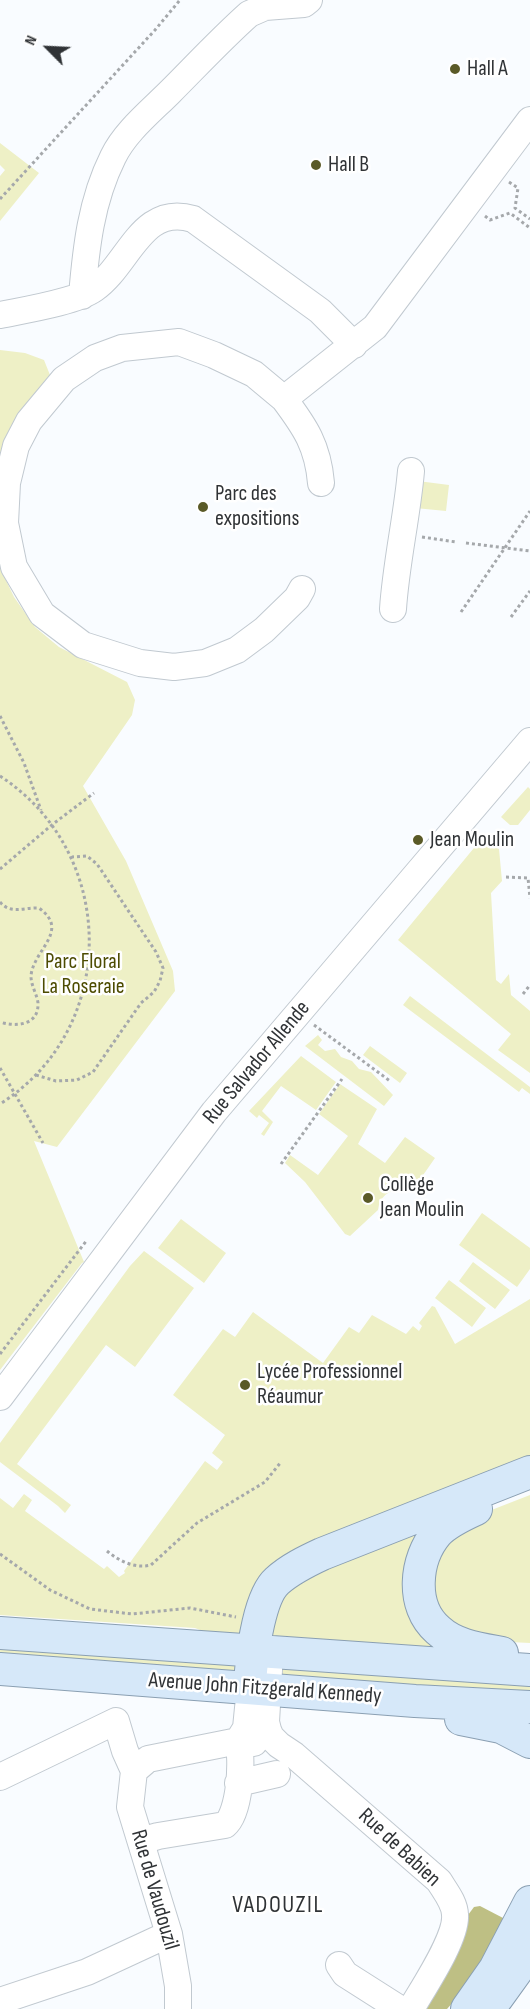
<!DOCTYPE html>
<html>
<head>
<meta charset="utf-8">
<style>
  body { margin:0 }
  #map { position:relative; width:530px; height:2009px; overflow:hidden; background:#f9fcff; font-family:"Sofia Sans Condensed",sans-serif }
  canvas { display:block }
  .north { position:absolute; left:18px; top:18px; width:60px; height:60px; -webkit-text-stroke:4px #fff; paint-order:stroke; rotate:294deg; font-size:16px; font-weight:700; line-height:24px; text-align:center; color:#303336 }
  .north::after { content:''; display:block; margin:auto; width:21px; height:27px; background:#303336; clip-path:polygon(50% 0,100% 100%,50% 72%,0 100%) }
</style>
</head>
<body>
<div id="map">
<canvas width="530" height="2009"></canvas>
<div class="north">N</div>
</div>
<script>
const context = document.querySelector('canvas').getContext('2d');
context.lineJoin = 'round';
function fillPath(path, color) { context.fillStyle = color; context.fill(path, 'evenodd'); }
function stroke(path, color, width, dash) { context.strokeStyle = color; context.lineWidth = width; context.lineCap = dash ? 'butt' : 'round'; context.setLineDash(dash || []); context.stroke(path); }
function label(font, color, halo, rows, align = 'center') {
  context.font = font + ' "Sofia Sans Condensed",sans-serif'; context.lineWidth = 5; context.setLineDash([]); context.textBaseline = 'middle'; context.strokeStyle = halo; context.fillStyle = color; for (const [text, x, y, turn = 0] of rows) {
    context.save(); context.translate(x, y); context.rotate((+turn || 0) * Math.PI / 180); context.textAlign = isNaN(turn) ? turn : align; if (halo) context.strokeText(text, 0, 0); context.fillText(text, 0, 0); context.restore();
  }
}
const green = new Path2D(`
  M0,143L39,173L0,221V176L5,170L0,165Z
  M0,350L25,353L44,360L50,375L0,486Z
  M418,481L449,485L446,511L415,508Z
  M0,549L2,572L14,597L35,627L59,647L127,682L135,700L132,715L83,786L126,861L173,971L175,991L57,1147L34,1141L84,1262L82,1263L0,1370Z
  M528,787L530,789V810L518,825H510L501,817Z
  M483,837L499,849L502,881L491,893L496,980L501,984L509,974L511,995L530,1011V1073L498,1050L511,1034L398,940Z
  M410,996L530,1087V1094L522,1088L519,1092L403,1005Z
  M318,1035L322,1040L318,1045L325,1051L335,1049L341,1057L352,1061L359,1069L371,1072L393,1095L384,1106L305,1046Z
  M370,1046L407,1073L400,1083L363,1055Z
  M301,1056L336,1082L316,1110L281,1086L262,1111L273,1122L264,1136L261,1134L269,1123L259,1115L257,1118L249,1111Z
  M340,1084L377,1109L358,1144L385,1163L405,1137L435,1158L412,1191C396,1185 380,1193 378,1210L350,1236L345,1234L305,1182L285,1163L290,1155L318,1175L348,1136L319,1114Z
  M482,1213L530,1248V1269L517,1287L459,1245Z
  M181,1219L226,1253L204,1283L158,1248Z
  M144,1251L194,1288L135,1367L106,1345L17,1464L71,1505L65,1513L58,1506L0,1462V1443L130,1266Z
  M473,1262L510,1290L495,1309L459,1281Z
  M449,1280L486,1308L472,1327L435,1298Z
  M530,1299V1466L286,1563L247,1635L218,1637L195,1628L0,1615V1498L13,1508L24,1494L32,1500L25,1511L104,1569L107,1566L119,1577L125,1573L124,1571L134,1557L205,1461L217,1470L223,1462L212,1453L225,1435L173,1395L223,1329L235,1337L253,1312L323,1363L349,1327L359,1333L372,1315L406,1334L413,1326L419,1331L422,1326L419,1323L432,1306L435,1307L455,1344Z
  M530,1495V1643L489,1641L442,1623L427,1572L432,1557L471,1518Z
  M433,1519L417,1548L448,1649L272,1642L265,1633L278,1591Z
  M0,1643L243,1659L245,1676L0,1663Z
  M272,1665L530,1678V1698L278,1682Z`);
const forest = new Path2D(`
  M480,1906L505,1919L470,1983L447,2009H421L465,1919L474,1907Z`);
const path = new Path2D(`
  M509,182L518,188L515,208L530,219
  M0,199L155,30L180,0
  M485,216L490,220L510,213L530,228
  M422,537L456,542
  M466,543L530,551
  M461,612L530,511
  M511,617L530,591
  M0,716L24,763L41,810
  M0,776C118,853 120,1028 0,1104
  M0,869L53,824L94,793
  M506,877L528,878L530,898
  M0,902C11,915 24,907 39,908C71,931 33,950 31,976C31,986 37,994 38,1003C39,1026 15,1027 0,1022
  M523,994L530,985
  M314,1025L390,1081
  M0,1068L43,1143
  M36,1075L56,1081L77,1080L93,1072L141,1003L154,992L160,981L163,968L156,952L97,864L87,856L72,857
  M281,1164L342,1079
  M0,1354L87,1240
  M107,1551C119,1561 135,1569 151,1565L197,1523L265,1482L281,1462
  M0,1554L50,1590L90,1609L132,1614L190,1608L236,1617`);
const minor = new Path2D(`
  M82,296C86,248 91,201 113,157C125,132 150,112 170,92C196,66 221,39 249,14L265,7L304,4L309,0
  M0,315C24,310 76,302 94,289C129,265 141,203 193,219L320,311L354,345
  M284,399C305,427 318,446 321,483
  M302,589L297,598L264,630L237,650L205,663L174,667L140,663L83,645L42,614L14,567L5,523L7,483L16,446L29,421L64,379L95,358L122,348L179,342L214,355L254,374L284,399L375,327L530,120
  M393,609C396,563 407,517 411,471
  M0,1397L214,1112L530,741
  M270,1653L266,1722L268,1730L271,1737L279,1745L294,1755L439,1881C445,1891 455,1903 455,1915C457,1938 423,1988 411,2009
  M134,1771L148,1759L238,1741L254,1743
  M0,1777L116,1721L125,1751L134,1771L130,1807L169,1934L178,1986V2009
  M238,1783L277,1774
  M141,1841L158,1836L225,1825C240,1813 243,1759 238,1741L246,1728L250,1688
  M339,1965L345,1974L400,2009
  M0,2001L87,1972L169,1934`);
const major = new Path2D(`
  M476,1509C463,1515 447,1522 437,1533C415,1559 410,1606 438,1630C455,1646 480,1649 502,1653
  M0,1633L530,1670
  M0,1669L415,1701L530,1707
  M251,1671C253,1648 260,1596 277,1581C290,1569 307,1561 322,1554L530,1472
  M461,1719L501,1727L530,1742
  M497,1998L530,1952
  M467,2009L495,1969L530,1902`);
const markers = [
  [455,69,6,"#5a5a27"],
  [316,165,6,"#5a5a27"],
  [203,507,6,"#5a5a27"],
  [418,840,6,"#5a5a27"],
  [368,1198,6,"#5a5a27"],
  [245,1385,6,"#5a5a27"]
];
const poiNames = [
  ["Hall A",467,69],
  ["Hall B",328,165],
  ["Parc des",215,494],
  ["expositions",215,519],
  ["Jean Moulin",430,840],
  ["Collège",380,1185],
  ["Jean Moulin",380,1210],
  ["Lycée Professionnel",257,1372],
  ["Réaumur",257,1397]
];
const parkNames = [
  ["Parc Floral",83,962],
  ["La Roseraie",83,987]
];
const streetNames = [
  ["Rue Salvador Allende",257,1063,-50],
  ["Avenue John Fitzgerald Kennedy",265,1689,4],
  ["Rue de Babien",399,1848,43],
  ["Rue de Vaudouzil",154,1890,74]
];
const neighbourhoodNames = [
  ["VADOUZIL",278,1906]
];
fillPath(green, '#eef0c6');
fillPath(forest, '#bebf84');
stroke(minor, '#c1c9d0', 28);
stroke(major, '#8a9fb2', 34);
stroke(path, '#a5a8ab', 3, [3, 3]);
stroke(minor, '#fff', 26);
stroke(major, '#d6e8f9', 32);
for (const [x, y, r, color] of markers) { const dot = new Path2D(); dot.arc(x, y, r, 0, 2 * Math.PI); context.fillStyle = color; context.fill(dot); stroke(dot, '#fff', 2); }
label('22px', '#303336', '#fff', poiNames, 'left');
label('22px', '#4d4c02', '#fff', parkNames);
label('22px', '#303336', '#fff', streetNames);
context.letterSpacing = '1.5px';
label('24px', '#303336', '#fff', neighbourhoodNames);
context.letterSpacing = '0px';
</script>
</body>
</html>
